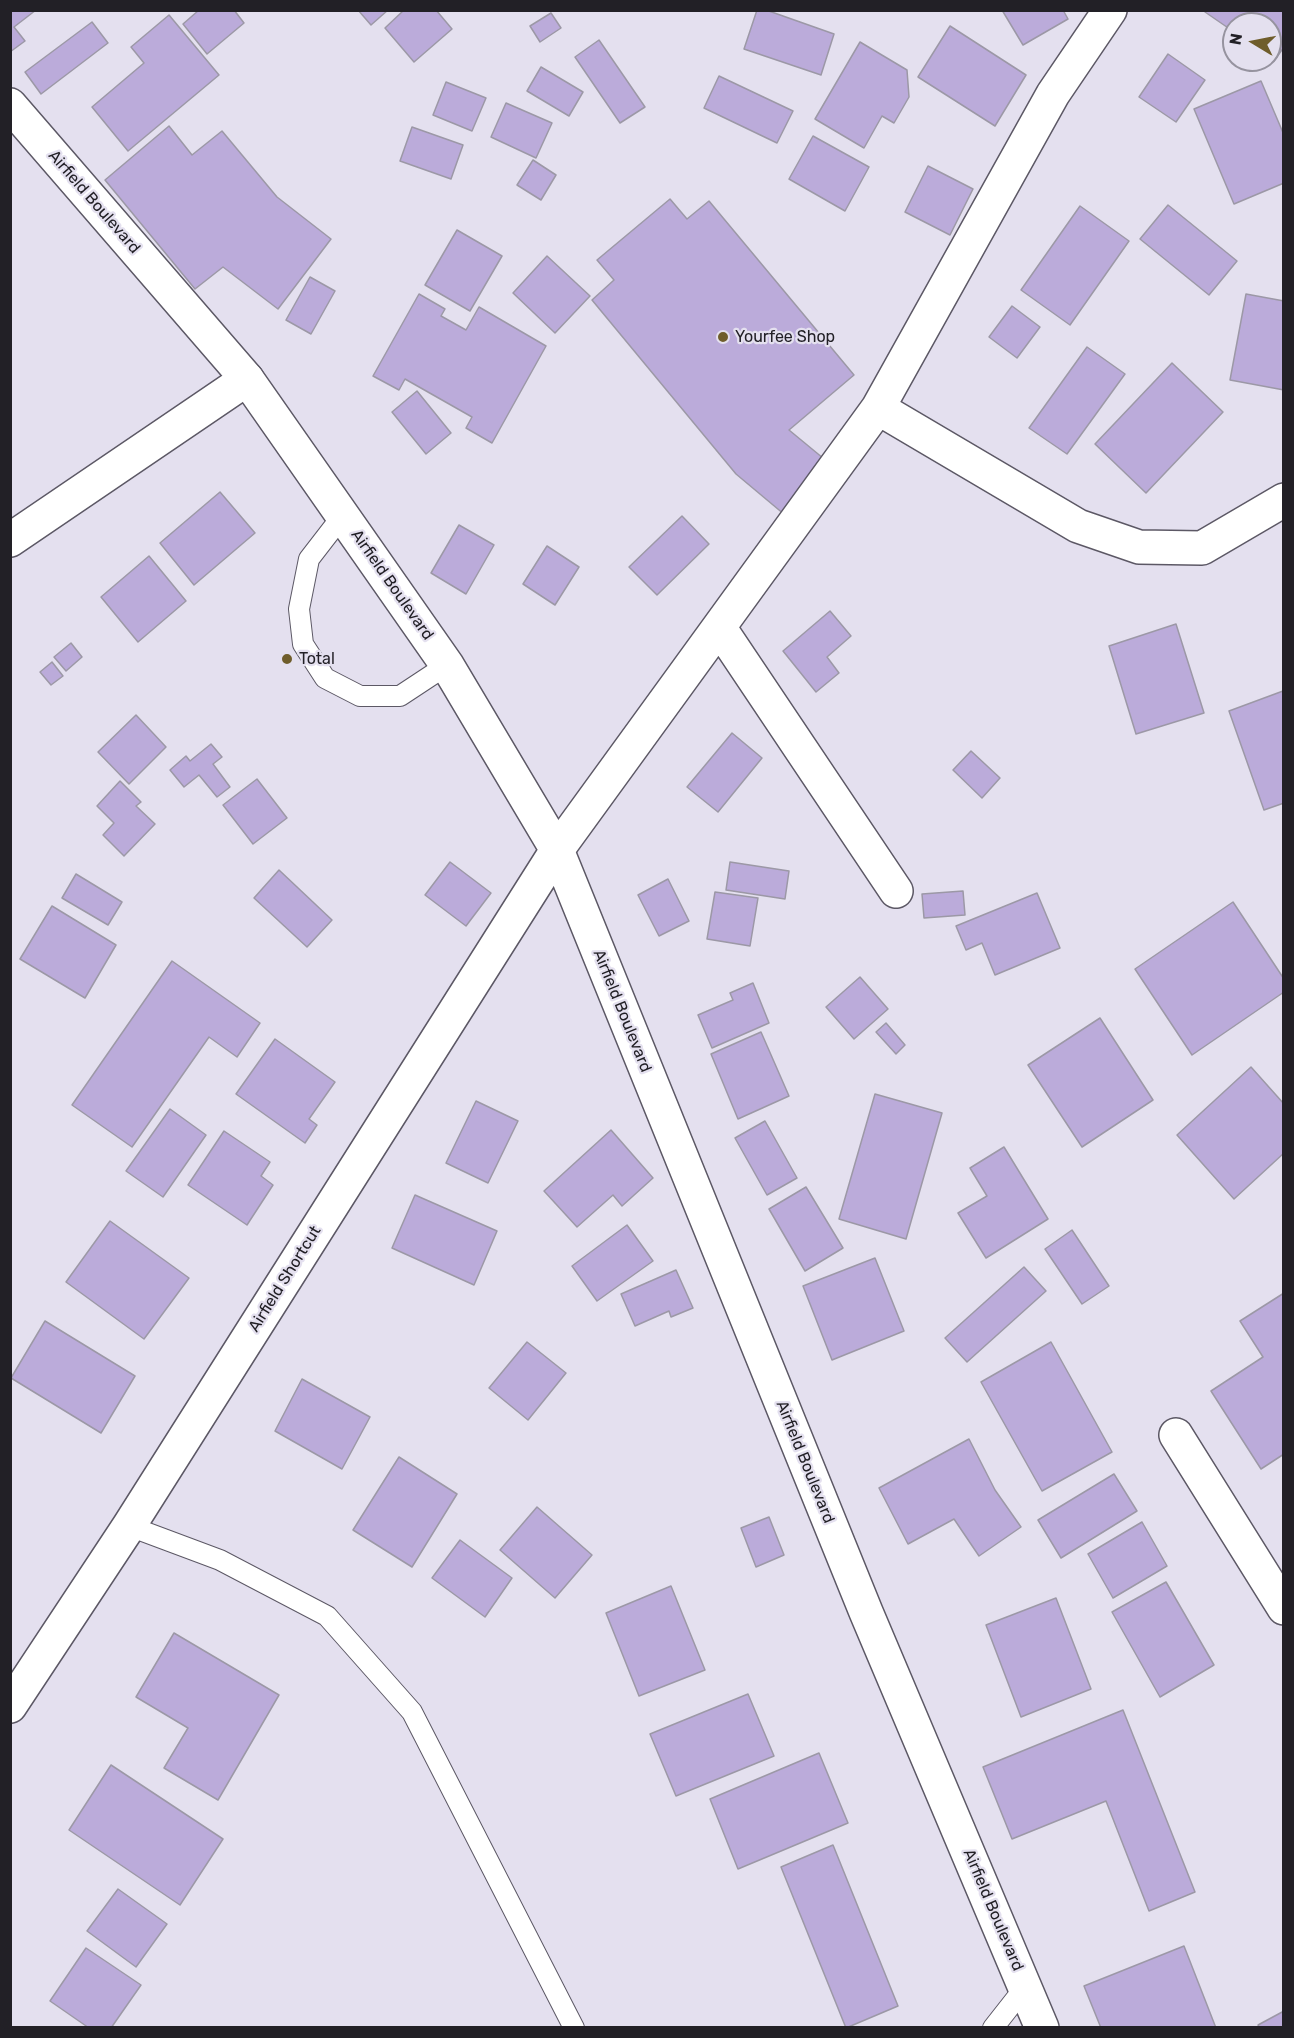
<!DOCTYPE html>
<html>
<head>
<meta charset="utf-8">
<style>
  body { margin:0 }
  #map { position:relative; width:1294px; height:2038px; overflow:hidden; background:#e4e0ef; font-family:Rubik,sans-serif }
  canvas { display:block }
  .frame { position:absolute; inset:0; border:12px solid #222026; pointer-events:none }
  .north { position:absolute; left:1222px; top:12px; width:60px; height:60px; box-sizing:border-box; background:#e4e0ef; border:2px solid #96939f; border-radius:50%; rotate:280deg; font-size:16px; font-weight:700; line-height:24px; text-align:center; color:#222026 }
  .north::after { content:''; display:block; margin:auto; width:21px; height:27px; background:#6f5d2b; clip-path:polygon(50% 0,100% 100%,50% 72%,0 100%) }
</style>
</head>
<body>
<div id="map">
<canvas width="1294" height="2038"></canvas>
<div class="frame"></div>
<div class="north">N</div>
</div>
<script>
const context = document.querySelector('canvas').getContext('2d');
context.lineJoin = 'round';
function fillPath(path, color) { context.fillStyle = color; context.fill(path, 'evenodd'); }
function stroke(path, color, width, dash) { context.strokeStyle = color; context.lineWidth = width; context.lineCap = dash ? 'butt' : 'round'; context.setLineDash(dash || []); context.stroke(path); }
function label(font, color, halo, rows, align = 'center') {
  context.font = font + ' Rubik,sans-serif'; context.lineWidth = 4.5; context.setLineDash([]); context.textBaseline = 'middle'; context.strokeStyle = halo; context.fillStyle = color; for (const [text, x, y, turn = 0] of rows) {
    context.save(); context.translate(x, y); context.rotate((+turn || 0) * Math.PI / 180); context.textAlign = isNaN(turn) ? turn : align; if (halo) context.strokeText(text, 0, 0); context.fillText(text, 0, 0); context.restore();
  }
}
const building = new Path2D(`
  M10,10H36L14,27L25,41L10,52Z
  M199,10H234L244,23L207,54L183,24Z
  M358,10H388L371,25Z
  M404,10H436L452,29L414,62L385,28Z
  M757,10H766L834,34L821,75L744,49Z
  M1002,10H1063L1068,19L1023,45Z
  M1206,10H1284V47L1274,61L1270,58V24H1234V32L1205,12Z
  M551,13L561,28L540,42L530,26Z
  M169,15L219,75L128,151L92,107L144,63L131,47Z
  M92,22L108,43L41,94L25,72Z
  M950,26L1026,75L995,126L918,77Z
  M599,40L645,107L620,123L575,57Z
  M860,42L907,70L909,97L894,123L882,116L864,148L815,119Z
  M1168,54L1205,80L1176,122L1139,97Z
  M541,67L583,92L569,116L527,91Z
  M719,76L793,111L777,143L704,108Z
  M1261,81L1284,135V183L1234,204L1194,109Z
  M446,82L486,98L472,131L433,115Z
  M506,103L552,123L536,158L491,137Z
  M169,126L192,155L222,131L277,197L331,239L278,309L223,267L195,289L105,180Z
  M412,127L463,145L451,179L400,161Z
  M813,136L869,167L845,211L789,179Z
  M533,160L556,175L541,200L517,185Z
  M928,166L973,189L950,235L905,212Z
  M670,199L687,219L709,201L854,375L789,430L829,463L785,515L736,474L592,300L614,280L597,260Z
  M1168,205L1237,261L1209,295L1140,239Z
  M1080,206L1129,241L1070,325L1021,290Z
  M457,230L502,256L470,311L425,285Z
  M547,256L590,296L555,333L513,293Z
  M310,277L335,291L311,334L286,320Z
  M419,294L445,309L441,316L466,330L479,307L546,346L492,443L466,428L472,417L405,379L399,390L373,376Z
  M1246,294L1284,301V390L1230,380Z
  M1012,306L1040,327L1017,358L989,337Z
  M1087,347L1125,374L1067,454L1029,428Z
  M1172,363L1223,412L1146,493L1095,444Z
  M417,391L451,433L426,454L392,412Z
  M220,492L255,533L194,585L160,543Z
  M682,516L709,544L657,595L629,567Z
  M459,525L494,545L466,594L431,573Z
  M547,546L579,567L555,605L523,584Z
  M149,556L186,601L138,642L101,597Z
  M830,611L851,636L827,657L839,673L816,692L783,651Z
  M1176,624L1204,713L1136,734L1109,646Z
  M71,643L82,657L66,671L54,657Z
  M52,662L63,676L51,685L40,672Z
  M1283,691L1284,803L1264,810L1229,711Z
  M136,715L166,747L129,784L98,752Z
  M732,733L762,758L718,812L687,787Z
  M211,744L222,757L213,764L230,787L217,797L199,775L184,787L170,770L186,756L190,761Z
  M971,751L1000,778L982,798L953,770Z
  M257,779L287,818L253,844L223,805Z
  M120,781L141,802L136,806L155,824L124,856L103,835L114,823L97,806Z
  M450,862L491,893L466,926L425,895Z
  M730,862L789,871L785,899L726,890Z
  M279,870L332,920L307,947L254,898Z
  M76,874L122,902L108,925L62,898Z
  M668,879L689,921L659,936L638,895Z
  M963,891L965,915L924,918L922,894Z
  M715,892L758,898L750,946L707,939Z
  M1037,893L1060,948L995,975L982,943L966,950L956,926Z
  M1233,902L1284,979V992L1192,1055L1135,969Z
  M52,906L116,945L85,998L20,959Z
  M172,961L260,1023L237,1057L209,1037L132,1147L72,1105Z
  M860,977L888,1009L854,1039L826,1007Z
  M753,983L769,1023L712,1048L698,1015L733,1000L730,993Z
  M1100,1018L1153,1100L1082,1147L1028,1065Z
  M886,1023L905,1045L896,1054L876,1032Z
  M761,1032L789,1096L738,1119L711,1054Z
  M275,1039L335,1082L309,1119L317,1125L305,1143L236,1094Z
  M1251,1067L1284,1104V1153L1234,1199L1177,1135Z
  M875,1094L942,1113L906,1239L839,1219Z
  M476,1101L518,1121L488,1183L446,1163Z
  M170,1109L206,1135L163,1197L126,1171Z
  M765,1121L797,1178L767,1195L735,1138Z
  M611,1130L653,1178L622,1206L613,1195L577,1227L544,1191Z
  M224,1131L270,1162L261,1176L273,1185L247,1225L188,1185Z
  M1004,1147L1048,1219L986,1258L958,1213L987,1196L970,1168Z
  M806,1187L843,1248L805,1271L769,1209Z
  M415,1195L497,1231L474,1285L392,1248Z
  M110,1221L189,1278L144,1339L66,1282Z
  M627,1225L653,1261L597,1301L572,1266Z
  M1072,1230L1109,1286L1082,1304L1045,1249Z
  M875,1258L904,1331L832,1360L803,1286Z
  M1024,1267L1046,1291L967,1362L945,1338Z
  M676,1270L693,1308L671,1317L669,1311L635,1326L621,1294Z
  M1284,1293V1454L1261,1469L1211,1391L1263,1357L1240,1321Z
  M45,1321L135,1376L101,1433L11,1378Z
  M527,1342L566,1373L528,1420L489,1388Z
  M1051,1342L1112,1452L1042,1491L981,1382Z
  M302,1379L370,1417L342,1469L275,1431Z
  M969,1439L995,1490L1021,1527L979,1556L954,1519L908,1544L879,1488Z
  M399,1457L457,1494L412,1567L353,1530Z
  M1114,1474L1137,1511L1061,1558L1038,1520Z
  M537,1507L592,1555L555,1598L500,1550Z
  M769,1517L784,1555L756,1567L741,1528Z
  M1142,1522L1167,1566L1113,1598L1088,1554Z
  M460,1540L512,1578L485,1617L432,1578Z
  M1166,1582L1214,1665L1160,1697L1112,1612Z
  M671,1586L705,1670L639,1696L606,1613Z
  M1056,1598L1091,1689L1021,1717L986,1625Z
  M174,1633L279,1695L218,1800L164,1768L188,1728L136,1697Z
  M748,1694L774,1756L676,1796L650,1734Z
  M1123,1710L1195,1892L1149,1911L1106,1801L1012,1839L983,1767Z
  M819,1753L848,1823L738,1869L710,1799Z
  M111,1765L223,1839L180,1905L69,1830Z
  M833,1845L898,2006L846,2028L781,1867Z
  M118,1889L167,1924L136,1967L87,1931Z
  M1184,1946L1216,2028H1101L1084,1986Z
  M86,1948L141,1985L111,2028H89L50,2001Z
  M1284,2011V2028H1260L1258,2025Z`);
const service = new Path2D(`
  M343,515L309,559L299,609L303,644L325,678L360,696H400L447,665
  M129,1526L220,1560L327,1616L412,1712L574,2028
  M993,2028L1026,1986`);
const minor = new Path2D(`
  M878,408L1078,526L1139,547L1202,548L1284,500
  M10,540L247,379
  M719,627L896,891
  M557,850L878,408L1053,94L1110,10
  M1176,1435L1284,1608`);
const tertiary = new Path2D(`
  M10,105L247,379L447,665L557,850L866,1612L1042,2028
  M10,1706L129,1526L557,850`);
const markers = [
  [723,337,6,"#6f5d2b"],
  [287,659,6,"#6f5d2b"]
];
const streetNames = [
  ["Airfield Boulevard",94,202,49],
  ["Airfield Boulevard",392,585,55],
  ["Airfield Boulevard",622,1011,68],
  ["Airfield Shortcut",285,1279,-58],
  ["Airfield Boulevard",805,1462,68],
  ["Airfield Boulevard",993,1910,67]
];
const poiNames = [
  ["Yourfee Shop",735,337],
  ["Total",299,659]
];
fillPath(building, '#bbabda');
stroke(building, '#9c98a6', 1.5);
stroke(service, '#5c5865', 22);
stroke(minor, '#5c5865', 36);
stroke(tertiary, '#5c5865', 36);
stroke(service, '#fff', 20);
stroke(minor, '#fff', 33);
stroke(tertiary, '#fff', 33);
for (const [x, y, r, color] of markers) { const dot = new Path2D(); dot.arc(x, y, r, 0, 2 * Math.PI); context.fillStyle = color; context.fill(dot); stroke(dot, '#e4e0ef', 2); }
label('16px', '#222026', '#e4e0ef', streetNames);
label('16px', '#222026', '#e4e0ef', poiNames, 'left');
</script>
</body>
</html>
